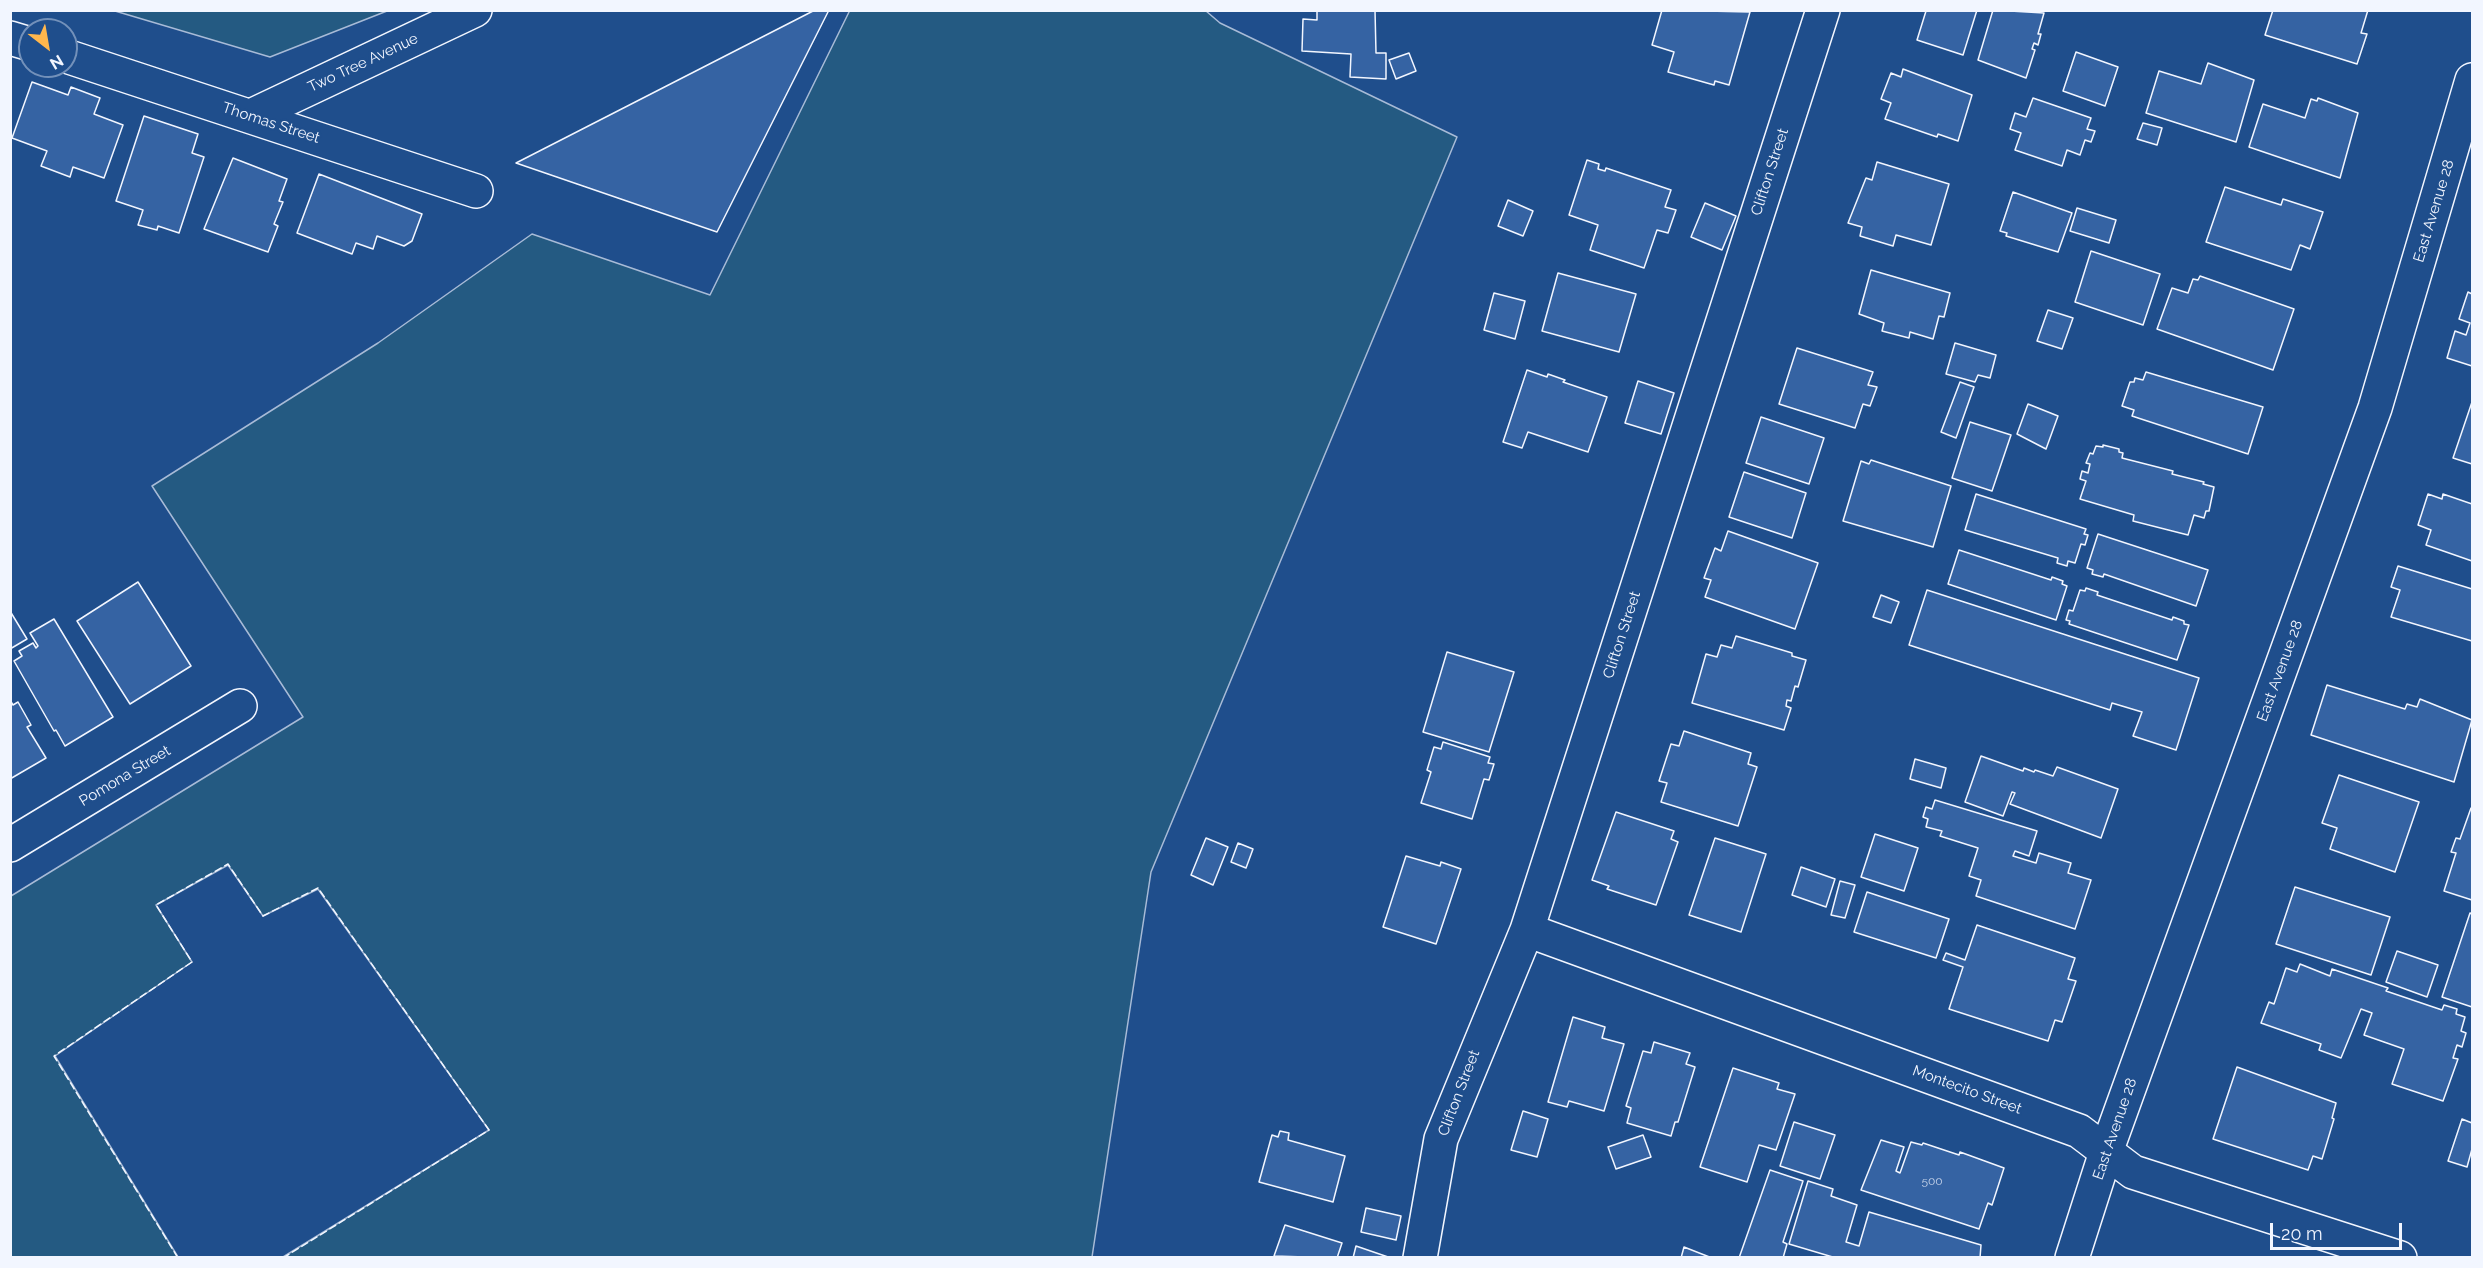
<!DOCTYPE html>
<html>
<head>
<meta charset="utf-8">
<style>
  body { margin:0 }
  #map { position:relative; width:2483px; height:1268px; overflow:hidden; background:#1f4e8c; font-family:Raleway,sans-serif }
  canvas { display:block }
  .frame { position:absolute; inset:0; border:12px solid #f2f6ff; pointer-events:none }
  .north { position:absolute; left:18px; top:18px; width:60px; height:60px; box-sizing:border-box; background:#1f4e8c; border:2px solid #7391ba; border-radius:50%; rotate:149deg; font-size:16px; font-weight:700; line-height:24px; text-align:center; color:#f2f6ff }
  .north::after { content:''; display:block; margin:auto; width:21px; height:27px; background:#ffb74d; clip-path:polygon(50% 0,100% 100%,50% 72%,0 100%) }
  .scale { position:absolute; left:2270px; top:1223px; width:132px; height:27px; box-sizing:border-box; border:3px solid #f2f6ff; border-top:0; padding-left:8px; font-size:18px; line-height:21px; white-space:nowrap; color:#f2f6ff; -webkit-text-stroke:4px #1f4e8c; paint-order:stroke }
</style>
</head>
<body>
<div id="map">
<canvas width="2483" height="1268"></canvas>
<div class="frame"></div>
<div class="north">N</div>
<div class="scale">20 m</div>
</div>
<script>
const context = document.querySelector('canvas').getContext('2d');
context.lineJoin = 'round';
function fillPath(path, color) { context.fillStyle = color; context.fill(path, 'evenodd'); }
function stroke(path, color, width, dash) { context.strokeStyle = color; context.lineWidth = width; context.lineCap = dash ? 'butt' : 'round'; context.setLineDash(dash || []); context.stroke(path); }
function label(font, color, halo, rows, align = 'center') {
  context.font = font + ' Raleway,sans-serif'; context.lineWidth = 4.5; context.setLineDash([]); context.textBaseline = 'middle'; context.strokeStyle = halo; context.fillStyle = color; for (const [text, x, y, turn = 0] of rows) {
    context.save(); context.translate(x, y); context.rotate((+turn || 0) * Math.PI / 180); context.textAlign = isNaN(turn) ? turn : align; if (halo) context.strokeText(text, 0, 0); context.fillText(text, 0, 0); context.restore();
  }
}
const green = new Path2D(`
  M850,10L1206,11L1220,23L1457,137L1151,872L1092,1257H283L489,1130L318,889L263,916L228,865L156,905L192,962L55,1056L178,1257H11V896L303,717L152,486L378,343L532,234L710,295Z
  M115,11L387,10V11L270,57Z`);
const building = new Path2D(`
  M815,10H829L717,232L516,163Z
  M1317,10H1375L1376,53H1386V79L1350,77L1351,54L1302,51L1303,19L1317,20Z
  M1662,10L1750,12L1729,85L1715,81L1714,85L1668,72L1674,52L1652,45Z
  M1923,10H1977L1963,55L1917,40L1926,11Z
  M1993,10L2044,13L2038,34H2041L2038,45L2034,43L2032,49L2035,50L2026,78L1978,60Z
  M2273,10H2368L2361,33L2367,34L2357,64L2265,35Z
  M2076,52L2118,67L2105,106L2063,91Z
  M1409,53L1416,71L1396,79L1389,60Z
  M2208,63L2254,80L2236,142L2146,113L2159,71L2201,84Z
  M1903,69L1972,95L1958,141L1938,134L1937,137L1885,119L1891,103L1881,99L1891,73L1901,77Z
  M32,82L68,95L71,87L100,98L94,114L123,125L104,178L73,167L70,177L41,166L47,151L12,138Z
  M2033,98L2091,118L2087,129L2095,131L2091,142L2085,140L2080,155L2067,150L2062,166L2015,150L2021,133L2010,129L2015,113L2026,117Z
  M2318,98L2358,113L2340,178L2249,147L2263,104L2305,118L2311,99L2317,101Z
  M144,116L198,134L192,153L204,157L179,233L158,226L157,230L138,225L143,210L116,201Z
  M2143,123L2162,128L2157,145L2137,139Z
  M233,158L287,179L279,201L283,202L274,224L278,226L268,252L204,229Z
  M1587,160L1599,164L1598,169L1605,171L1606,168L1671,190L1665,207L1676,210L1668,233L1657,230L1644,268L1590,250L1598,225L1569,215Z
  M1877,162L1949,184L1931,245L1896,235L1893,246L1860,236L1862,227L1848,223L1866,178L1872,180Z
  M319,174L422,214L412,241L404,246L377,236L373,249L356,243L352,254L297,233Z
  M2225,187L2281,205L2283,199L2323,212L2310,249L2300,245L2291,270L2206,242Z
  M2013,192L2072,213L2058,252L2006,236L2007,233L2000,231Z
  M1508,200L1533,211L1523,236L1498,226Z
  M1705,203L1736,216L1722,250L1691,237Z
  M2077,208L2116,220L2109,243L2070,231Z
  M2091,251L2160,274L2143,325L2075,302Z
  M1871,270L1950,293L1944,317L1939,316L1933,339L1910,332L1909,338L1882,331L1884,323L1859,314Z
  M1558,273L1636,294L1619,352L1542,331Z
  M2200,276L2294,309L2273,370L2157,329L2172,288L2188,293L2193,279L2198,280Z
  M2468,292L2472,294V366L2447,358L2455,331L2466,335L2470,323L2459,319Z
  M1494,293L1525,301L1515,339L1484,330Z
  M2048,310L2073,318L2062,349L2037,341Z
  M1955,343L1996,355L1990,378L1978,375L1975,382L1946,374Z
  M1797,348L1873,372L1868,385L1877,387L1870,406L1863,404L1855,428L1779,404Z
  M1527,370L1547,377L1548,374L1565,380L1563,382L1607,397L1588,452L1528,432L1522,448L1503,442Z
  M2146,372L2263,407L2248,454L2132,416L2134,410L2122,406L2130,382H2134L2135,378L2143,380Z
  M1638,381L1674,393L1661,434L1625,423Z
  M1960,382L1974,387L1956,438L1941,432Z
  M2472,402V464L2453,458Z
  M2028,404L2058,416L2046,449L2017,434Z
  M1761,417L1824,438L1809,484L1746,463Z
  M1970,422L2011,435L1992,491L1952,478Z
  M2103,445L2119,449V452L2123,453L2122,458L2173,471L2172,474L2204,482L2203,484L2214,487L2209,511H2206L2204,518L2194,515L2188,535L2133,521L2134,515L2080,499L2086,481L2080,479L2082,471L2088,473L2090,464L2086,463L2090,453L2093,454L2096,446L2103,447Z
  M1871,460L1951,486L1933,547L1843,521L1861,461L1869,464Z
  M1744,472L1806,493L1792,538L1729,517Z
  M1976,494L2086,529L2084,534L2088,535L2085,545L2081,544L2075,563L2068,561L2067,566L2057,563L2058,558L1965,530Z
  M2428,494L2442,499L2443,494L2472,504V561L2426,545L2431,530L2418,525Z
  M1728,531L1818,563L1795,629L1705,597L1711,580L1704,578L1715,548L1721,551Z
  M2098,534L2208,570L2196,606L2104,574L2103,577L2092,574L2093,570L2087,568Z
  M1959,550L2051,580L2052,577L2063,581L2062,584L2067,586L2056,620L1948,584Z
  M2398,566L2472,589V641L2391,617L2400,590L2391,587Z
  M138,582L191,666L130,704L77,621Z
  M2086,588L2098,592L2097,595L2172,620L2173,617L2184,621V624L2189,625L2177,660L2069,624L2070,621L2066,620L2069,610L2073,611L2080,590L2085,591Z
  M1927,590L2199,678L2176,750L2133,736L2142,712L2112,703L2110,710L1909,645Z
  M1881,595L1899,602L1891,623L1873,617Z
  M10,611L27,639L10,649Z
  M54,619L113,717L65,746L56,730L54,731L14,661L22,656L19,651L33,643L36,648L38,646L30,633Z
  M1736,636L1792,653V656L1806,660L1798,687L1795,686L1791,701L1787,700L1786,706L1791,708L1784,730L1692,703L1706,654L1717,657L1721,645L1732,648Z
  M1447,652L1514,672L1489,752L1423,732Z
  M2327,685L2405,709L2407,704L2417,707L2420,699L2472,720L2454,782L2311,735Z
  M10,700L13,705L18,702L31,725L27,727L46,758L10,779Z
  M1684,731L1751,753L1748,764L1757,767L1738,826L1661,802L1667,783L1659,781L1671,744L1679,746Z
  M1443,742L1490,757L1488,763L1494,764L1489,780L1484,779L1472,819L1421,803L1431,772L1427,770L1434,747L1441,749Z
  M1981,756L2023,771L2024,768L2034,772L2035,770L2053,776L2057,767L2118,789L2101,838L2010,804L2015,793L2012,792L2003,816L1965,802Z
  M1915,759L1946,768L1941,788L1910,779Z
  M2339,775L2419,802L2395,872L2330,849L2337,828L2322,823Z
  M1935,800L2037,831L2029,856L2015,851L2013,856L2036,863L2039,853L2071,863L2068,873L2091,880L2075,929L1976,896L1981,880L1969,876L1978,848L1940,836L1942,831L1926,827L1928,819L1923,817L1926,807L1932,809Z
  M2471,808H2472V900L2444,891L2456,853L2451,852L2456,838L2460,839Z
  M1616,812L1674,831L1671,839L1678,842L1656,905L1607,889L1609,886L1592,880Z
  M1875,834L1918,848L1904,891L1861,877Z
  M1206,838L1228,847L1213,885L1191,875Z
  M1715,838L1766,854L1741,932L1689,915Z
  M1238,843L1253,849L1246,868L1231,862Z
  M1406,856L1440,866L1441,862L1461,869L1436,944L1383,927Z
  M1801,867L1835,879L1826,907L1792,895Z
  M1840,881L1855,885L1845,918L1831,915Z
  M2295,887L2390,917L2371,975L2276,944Z
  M1867,892L1949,919L1936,958L1854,932Z
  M2470,913L2472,914V1007L2442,997Z
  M1977,925L2075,958L2068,979L2076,981L2062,1022L2055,1020L2048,1041L1949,1009L1963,967L1943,960L1946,953L1965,960Z
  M2397,951L2438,965L2427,997L2386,982Z
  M2300,964L2330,976L2332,969L2388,988L2386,991L2442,1010L2444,1005L2457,1009L2456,1014L2465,1017L2461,1031L2466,1033L2462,1047L2457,1045L2453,1058L2458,1059L2443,1101L2392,1084L2404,1049L2364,1035L2372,1013L2361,1009L2341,1058L2319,1050L2321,1044L2261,1023L2269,1002L2274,1004L2286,968L2297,972Z
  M1573,1017L1605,1027L1602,1038L1624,1044L1604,1111L1569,1101L1567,1107L1548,1102Z
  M1654,1042L1690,1053L1686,1064L1695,1067L1678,1122H1675L1671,1136L1627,1123L1631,1108L1626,1106L1643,1051L1651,1053Z
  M2237,1067L2336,1103L2332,1118L2334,1119L2322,1159L2313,1156L2308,1170L2213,1139Z
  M1733,1068L1779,1083L1777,1089L1795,1094L1776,1150L1759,1145L1747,1182L1700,1167Z
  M1523,1111L1548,1119L1537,1157L1511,1150Z
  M2462,1119L2472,1123V1149L2467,1167L2448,1161Z
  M1794,1122L1835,1135L1820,1179L1780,1166Z
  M1280,1131L1289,1133L1288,1140L1345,1156L1333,1202L1259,1182L1272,1135L1278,1137Z
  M1643,1135L1651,1157L1616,1169L1608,1147Z
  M1881,1140L1904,1147L1896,1171L1900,1173L1911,1142L1922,1145L1923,1143L1959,1155L1960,1152L2004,1168L1992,1205L1988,1203L1979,1229L1861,1190Z
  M1770,1170L1803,1181L1783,1242L1787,1244L1783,1258H1739Z
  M1808,1181L1833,1189L1831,1196L1857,1205L1846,1242L1859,1246L1869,1212L1981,1245L1980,1258H1836L1789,1244Z
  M1366,1208L1401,1216L1396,1240L1361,1232Z
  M1285,1225L1342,1243L1337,1258L1274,1256Z
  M1356,1246L1391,1258H1353Z
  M1684,1247L1712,1258H1681Z`);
const minor = new Path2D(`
  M10,38L30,44
  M66,56L476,191
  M251,116L475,10
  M10,845L240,706
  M1527,930L2079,1131L2133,1172L2400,1258
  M1420,1258L1441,1139L1527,930L1823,10
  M2072,1258L2106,1152L2375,408L2472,80`);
const fence = new Path2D(`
  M178,1258L54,1056L192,962L156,905L228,864L263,916L318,888L489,1130L283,1258`);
const numberNames = [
  ["500",1932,1181]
];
const streetNames = [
  ["Two Tree Avenue",363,63,-25],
  ["Thomas Street",271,123,18],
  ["Clifton Street",1770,172,-72],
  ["East Avenue 28",2434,211,-73],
  ["Clifton Street",1622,635,-72],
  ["East Avenue 28",2280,671,-70],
  ["Pomona Street",125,776,-31],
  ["Montecito Street",1967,1090,20],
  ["Clifton Street",1459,1093,-69],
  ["East Avenue 28",2115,1129,-71]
];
fillPath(green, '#245a82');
stroke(green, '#a8bbd7', 1.5);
fillPath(building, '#3563a3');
stroke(building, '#f2f6ff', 1.5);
stroke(minor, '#f2f6ff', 36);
stroke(minor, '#1f4e8c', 33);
stroke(fence, '#f2f6ff', 1.5, [8, 3]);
label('12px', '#c3d1e8', null, numberNames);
label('15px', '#f2f6ff', '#1f4e8c', streetNames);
</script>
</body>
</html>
